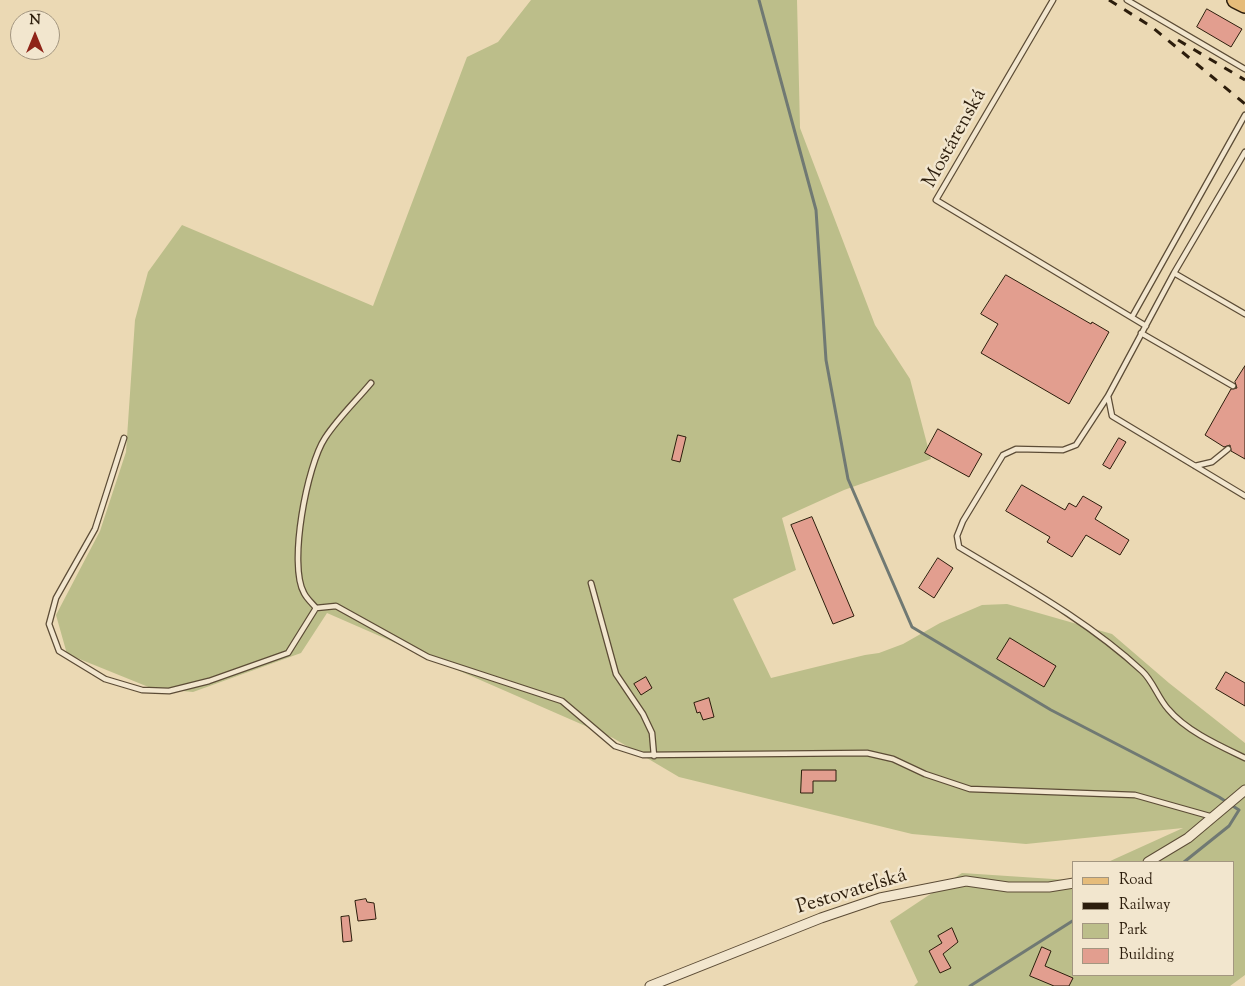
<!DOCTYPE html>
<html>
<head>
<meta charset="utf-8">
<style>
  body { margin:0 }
  #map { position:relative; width:1245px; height:986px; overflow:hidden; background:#ebd9b4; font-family:"Sorts Mill Goudy",serif }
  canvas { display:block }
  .legend { position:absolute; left:1072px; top:861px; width:162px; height:115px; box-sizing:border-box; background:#f2e6ce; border:1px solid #a39680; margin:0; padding:6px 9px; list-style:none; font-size:15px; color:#2c1d0c }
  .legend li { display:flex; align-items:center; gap:10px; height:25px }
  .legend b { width:25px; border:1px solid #a39680 }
  .north { position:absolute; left:10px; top:10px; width:50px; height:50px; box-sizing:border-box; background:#f2e6ce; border:1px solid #a39680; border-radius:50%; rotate:0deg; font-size:14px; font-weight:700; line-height:20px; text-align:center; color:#2c1d0c }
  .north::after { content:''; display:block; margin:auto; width:18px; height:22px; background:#8f2418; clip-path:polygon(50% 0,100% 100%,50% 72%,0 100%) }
</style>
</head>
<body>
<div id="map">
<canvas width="1245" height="986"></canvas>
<ul class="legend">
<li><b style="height:6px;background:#e6bc7a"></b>Road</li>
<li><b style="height:6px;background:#2c1d0c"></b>Railway</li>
<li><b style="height:14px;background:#bcbe8a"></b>Park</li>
<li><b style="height:14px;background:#e29e8f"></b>Building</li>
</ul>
<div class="north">N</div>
</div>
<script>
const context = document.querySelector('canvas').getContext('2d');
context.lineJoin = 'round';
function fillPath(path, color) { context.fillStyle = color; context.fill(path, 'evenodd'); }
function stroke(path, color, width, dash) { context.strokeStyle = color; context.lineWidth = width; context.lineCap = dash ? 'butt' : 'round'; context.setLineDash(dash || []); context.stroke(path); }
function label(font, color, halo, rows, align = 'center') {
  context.font = font + ' "Sorts Mill Goudy",serif'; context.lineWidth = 5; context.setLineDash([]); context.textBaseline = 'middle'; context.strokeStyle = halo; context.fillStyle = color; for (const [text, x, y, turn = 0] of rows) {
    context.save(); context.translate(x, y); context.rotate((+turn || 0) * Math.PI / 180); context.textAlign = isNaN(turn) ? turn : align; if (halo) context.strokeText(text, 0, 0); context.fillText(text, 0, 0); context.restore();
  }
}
const green = new Path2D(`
  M531,0H797L800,128L875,325L910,379L931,459L844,490L782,518L796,570L733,599L771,678L865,655L879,653L903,644L940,623L982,605L1007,604L1112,634L1169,683L1245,743V975L1230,986H914L918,982L890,921L962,873L1068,880L1074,878V975H1234V862H1108L1183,828L1026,844L912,834L679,777L613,738L327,613L301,653L193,692L151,688L67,654L56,615L100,531L126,452L135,320L148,272L182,225L373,306L467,57L498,42Z`);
const stream = new Path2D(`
  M759,0L816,210L826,360L848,479L912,627L1051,710L1219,797L1239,810L1229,826L1184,862
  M970,986L1074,920`);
const building = new Path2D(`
  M1207,9L1242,29L1231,47L1197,27Z
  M1006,275L1091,324L1092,322L1109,332L1069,404L981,353L998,324L981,314Z
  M1245,366V459L1231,451L1230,445L1224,447L1205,435L1231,389L1237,388L1235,382Z
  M938,429L982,454L969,477L925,453Z
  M678,435L686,437L680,462L672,460Z
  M1119,438L1126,442L1110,469L1103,465Z
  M1022,485L1065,510L1069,503L1076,507L1083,496L1102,507L1095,519L1129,540L1120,555L1086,535L1072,557L1047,542L1050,537L1006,511Z
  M812,517L854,616L833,624L791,525Z
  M938,558L953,568L934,598L919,588Z
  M1010,638L1056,666L1044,687L997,659Z
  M1226,672L1245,683V706L1216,689Z
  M646,677L652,688L641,695L634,684Z
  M709,698L714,717L703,720L700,712L697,713L694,703Z
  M802,770H836V781H813V793H801Z
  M366,899L367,902L374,903L376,919L358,921L355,901Z
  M349,916L352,941L343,942L341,917Z
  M952,928L958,942L943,954L951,968L940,973L929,951L942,943L938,936Z
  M1042,947L1051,951L1045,966L1073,978L1069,986H1054L1030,976Z`);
const service = new Path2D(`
  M1053,0L936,200L1146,326
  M1127,0L1245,69
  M1245,152L1174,273L1108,396L1112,416L1245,496
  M1174,273L1245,314
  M1132,317L1245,115
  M1141,333L1233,386
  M1108,396L1076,445L1063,450L1016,449L1003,455L963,521L957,536L959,547C1022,585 1088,621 1142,671C1153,681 1158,698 1168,709C1186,731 1220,746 1245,758
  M124,438L95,529L56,598L49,624L59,651L105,679L142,690L169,691L209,681L288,653L316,608L336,606L428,657L562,701L615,746L643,755L867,753L893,759L925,774L970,789L1135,795L1213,817
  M1195,466L1212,462L1228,449
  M591,583L616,674L643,714L652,733L654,756
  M316,608C312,603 307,599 304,593C288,565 307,465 325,438C338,418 356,401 371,383`);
const minor = new Path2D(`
  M1148,862L1188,838L1245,790
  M650,986L821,918L880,898L966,881L1008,887H1049L1074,883`);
const primary = new Path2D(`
  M1235,0L1245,5`);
const rail = new Path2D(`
  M1109,0L1152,27L1245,104
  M1178,40L1245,80`);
const streetNames = [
  ["Mostárenská",956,139,-61],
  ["Pestovateľská",852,893,-17]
];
fillPath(green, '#bcbe8a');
stroke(stream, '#707973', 3);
fillPath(building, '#e29e8f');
stroke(building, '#2c1d0c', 1);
stroke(service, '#5c4c36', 7);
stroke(minor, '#5c4c36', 11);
stroke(primary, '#2c1d0c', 18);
stroke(service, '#f2e6ce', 4.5);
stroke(minor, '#f2e6ce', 9);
stroke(primary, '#e6bc7a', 15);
stroke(rail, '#2c1d0c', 3, [9, 9]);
label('20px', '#2c1d0c', '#f2e6ce', streetNames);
</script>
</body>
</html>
